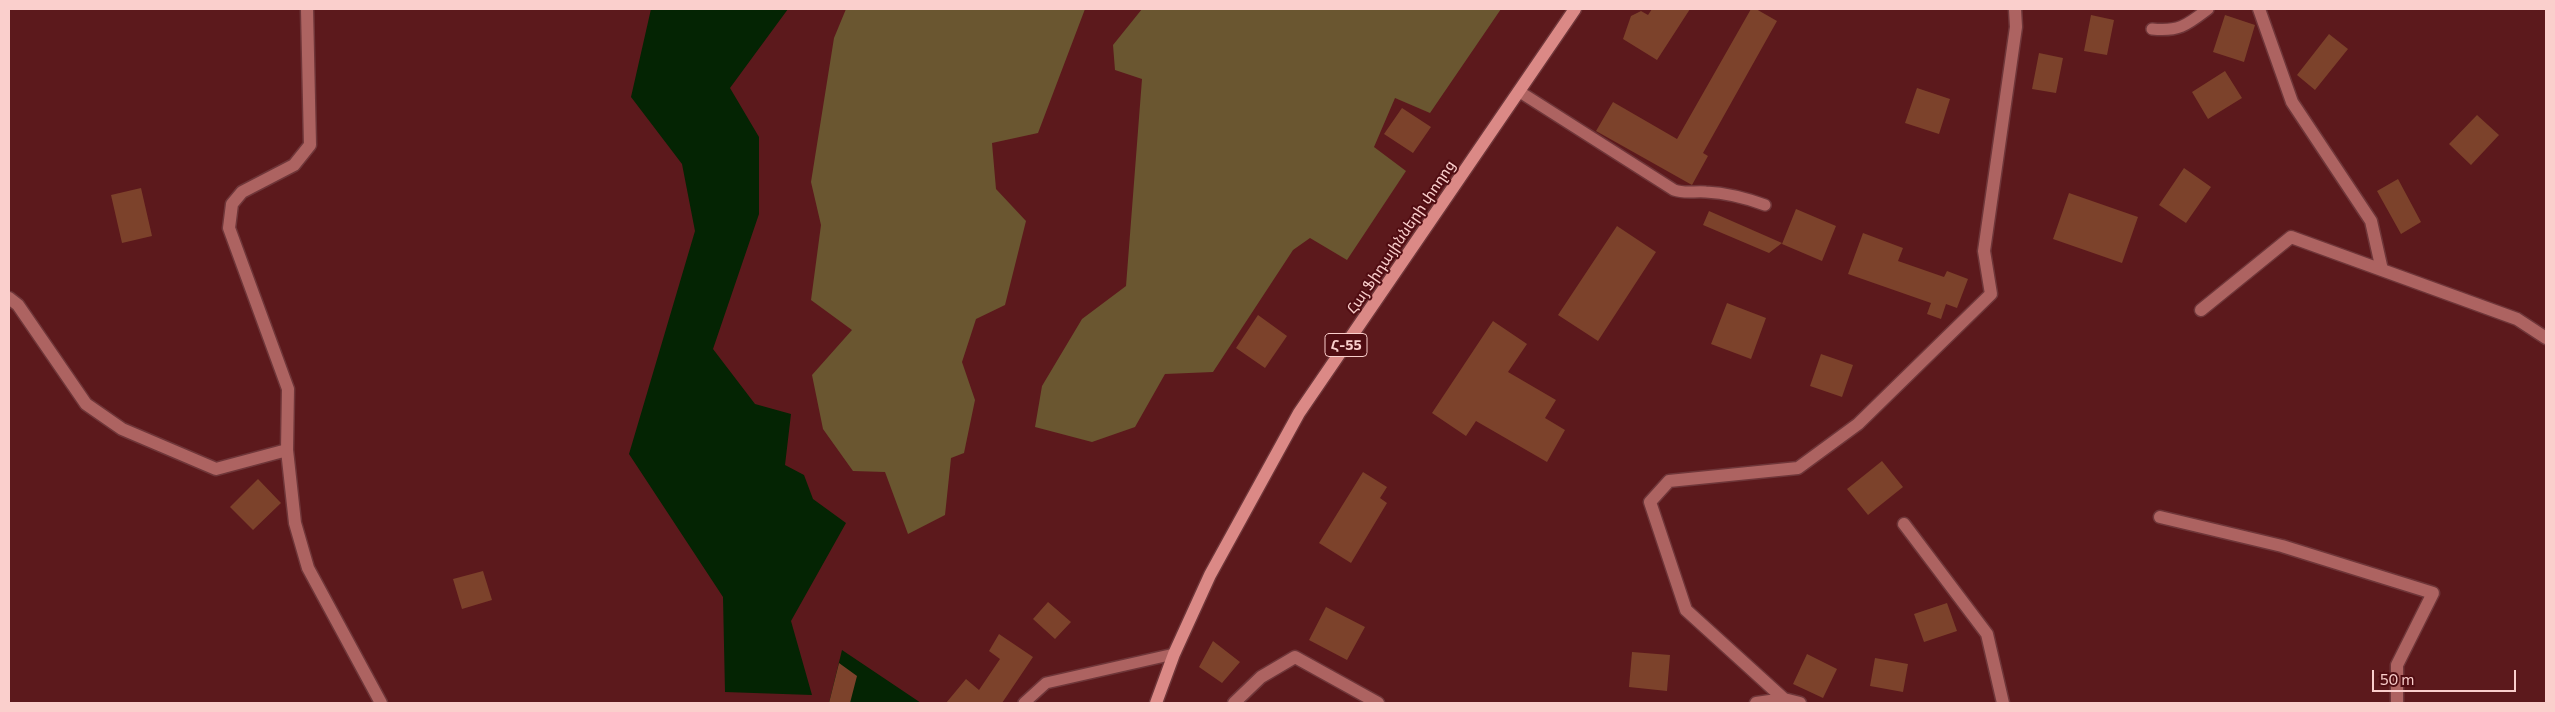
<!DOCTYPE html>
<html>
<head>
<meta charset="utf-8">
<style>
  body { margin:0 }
  #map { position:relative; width:2555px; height:712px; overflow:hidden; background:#5c191c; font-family:Commissioner,sans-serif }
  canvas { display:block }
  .frame { position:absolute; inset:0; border:10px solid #facfcc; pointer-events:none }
  .scale { position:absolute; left:2372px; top:670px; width:144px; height:22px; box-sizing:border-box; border:2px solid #facfcc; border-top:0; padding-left:6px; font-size:15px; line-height:18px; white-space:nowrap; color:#facfcc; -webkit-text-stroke:4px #500d12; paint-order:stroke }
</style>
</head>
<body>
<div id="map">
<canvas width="2555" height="712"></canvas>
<div class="frame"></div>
<div class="scale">50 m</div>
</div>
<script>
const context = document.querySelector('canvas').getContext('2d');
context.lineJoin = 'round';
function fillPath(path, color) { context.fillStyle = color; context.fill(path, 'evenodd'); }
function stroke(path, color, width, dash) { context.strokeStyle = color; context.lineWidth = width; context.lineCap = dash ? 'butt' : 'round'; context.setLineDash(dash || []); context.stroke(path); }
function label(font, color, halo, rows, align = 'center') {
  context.font = font + ' Commissioner,"Noto Sans Armenian",sans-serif'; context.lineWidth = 4; context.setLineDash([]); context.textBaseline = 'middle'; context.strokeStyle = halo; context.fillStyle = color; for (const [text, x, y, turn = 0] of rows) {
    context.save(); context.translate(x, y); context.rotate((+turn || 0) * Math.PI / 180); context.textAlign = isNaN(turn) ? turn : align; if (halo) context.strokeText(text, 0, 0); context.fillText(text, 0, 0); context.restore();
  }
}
const green = new Path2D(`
  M846,9H1085L1038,133L992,143L996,189L1026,221L1005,305L976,319L962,362L975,400L964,453L951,458L945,515L908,534L885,472L853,471L823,429L812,375L852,330L811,300L821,225L811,182L834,38Z
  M1142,9H1501L1430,113L1395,98L1374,147L1406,171L1347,260L1310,238L1293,250L1213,372L1165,374L1135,427L1092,442L1035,427L1042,386L1082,319L1126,286L1142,79L1115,70L1113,45Z`);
const water = new Path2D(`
  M651,9H788L730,88L759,137V214L713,349L755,404L791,414L785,465L804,475L813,499L846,523L791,621L812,695L725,692L723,597L629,454L695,231L682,164L631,97Z
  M842,650L921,703H829Z`);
const building = new Path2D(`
  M1652,9H1690L1657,60L1623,39L1631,16L1641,11L1648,15Z
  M1751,9H1756L1777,21L1703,153L1708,156L1692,185L1596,131L1613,102L1677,139Z
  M2091,15L2114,20L2107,55L2084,51Z
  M2225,15L2255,25L2244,62L2213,52Z
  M2329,34L2348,49L2315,90L2297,75Z
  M2039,53L2063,58L2056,93L2032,89Z
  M2225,71L2242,98L2208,119L2192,92Z
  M1917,88L1950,99L1939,134L1905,123Z
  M1402,108L1431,127L1413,153L1384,134Z
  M2477,115L2499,135L2471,165L2449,144Z
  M2184,168L2211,187L2186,223L2159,205Z
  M2398,179L2421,222L2401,234L2377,191Z
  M141,188L152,236L122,243L111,195Z
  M2069,193L2138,217L2122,263L2053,239Z
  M1796,209L1836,226L1822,261L1782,244Z
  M1709,211L1782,243L1769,253L1703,225Z
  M1617,226L1656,252L1598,341L1558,315Z
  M1863,233L1903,248L1898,261L1944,277L1947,271L1968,279L1957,308L1946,304L1941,319L1927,314L1931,303L1848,274Z
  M1727,303L1766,318L1751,359L1711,344Z
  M1258,315L1287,336L1265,368L1236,348Z
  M1493,321L1527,344L1508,372L1556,400L1545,418L1565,430L1547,462L1476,421L1466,436L1432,413Z
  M1821,354L1853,365L1842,397L1810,386Z
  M1882,461L1903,487L1868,515L1847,489Z
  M1363,472L1387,487L1380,498L1387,503L1351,563L1319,543Z
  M258,479L281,503L253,530L230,507Z
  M483,571L492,600L462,609L453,579Z
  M1048,602L1071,622L1055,639L1033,619Z
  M1947,603L1957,631L1924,642L1914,614Z
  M1326,607L1365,627L1347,660L1309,640Z
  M999,634L1033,657L1002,703H946L966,679L979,690L1000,659L989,651Z
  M1213,641L1240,662L1222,683L1199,667Z
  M1632,652L1670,655L1667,691L1629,687Z
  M1807,654L1837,669L1823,698L1793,684Z
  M1875,658L1908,664L1903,692L1870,686Z
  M839,663L857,676L850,703H829Z`);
const lane = new Path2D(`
  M2152,29C2179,32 2187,25 2208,9
  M1520,92L1674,190C1685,194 1694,191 1706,192C1726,193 1746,198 1765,205
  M1024,703L1046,683L1174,654`);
const street = new Path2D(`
  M307,9L310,145L294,165L242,192L232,204L229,228L288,389L287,450L295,523L308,568L381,703
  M2259,9L2292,102L2371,221L2382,270
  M9,298L18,305L86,404L122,429L216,469L287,450
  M2201,310L2291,237L2517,319L2546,338
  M2160,517L2282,546L2433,593L2397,665V703
  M1904,524L1987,634L2003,703
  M1784,699L1800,703
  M1234,703L1261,677L1295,657L1378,703
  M1756,703L1784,699L1686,610L1650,502L1669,481L1798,468L1858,424L1991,294L1984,251L2016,27L2015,9`);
const primary = new Path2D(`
  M1156,703L1174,654L1210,575L1299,413L1575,9`);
const shields = [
  [1346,345,42]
];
const shieldNames = [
  ["Հ-55",1346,345]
];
const streetNames = [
  ["Հայ Ֆիդայինների փողոց",1401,237,-56]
];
fillPath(green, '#6a5630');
fillPath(water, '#042403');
fillPath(building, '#7c422b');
stroke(lane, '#6f3639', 14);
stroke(street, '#6f3639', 15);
stroke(primary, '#6f3639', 15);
stroke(lane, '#ad6361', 11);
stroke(street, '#ad6361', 12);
stroke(primary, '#db8986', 12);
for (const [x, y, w] of shields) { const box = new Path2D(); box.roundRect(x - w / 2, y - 11.5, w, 23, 4); context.fillStyle = '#500d12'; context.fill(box); stroke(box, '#facfcc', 1); }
label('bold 14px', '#facfcc', null, shieldNames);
label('15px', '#facfcc', '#500d12', streetNames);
</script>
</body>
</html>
